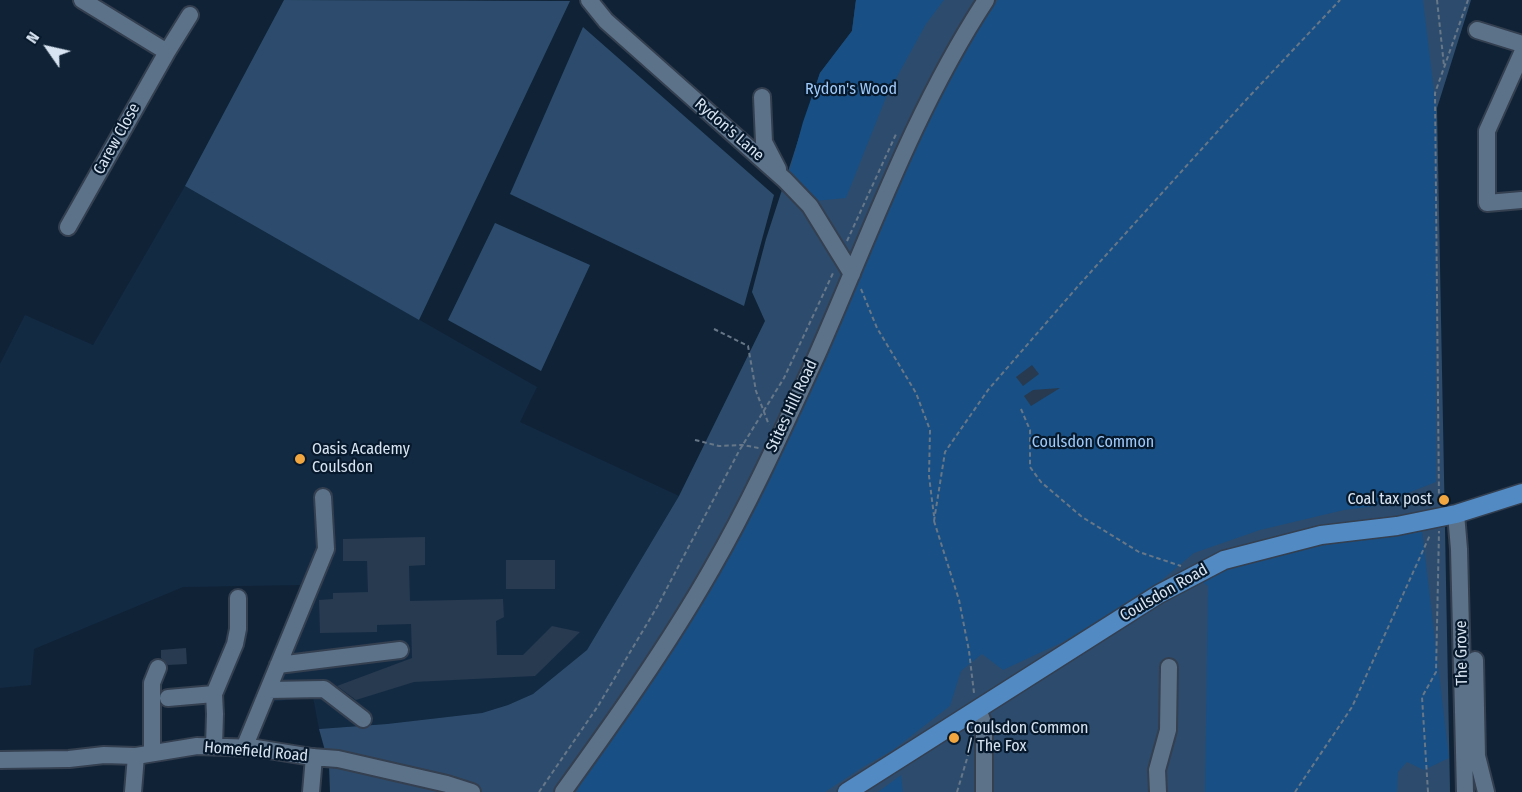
<!DOCTYPE html>
<html>
<head>
<meta charset="utf-8">
<style>
  body { margin:0 }
  #map { position:relative; width:1522px; height:792px; overflow:hidden; background:#102336; font-family:"Fira Sans Condensed",sans-serif }
  canvas { display:block }
  .north { position:absolute; left:18px; top:18px; width:60px; height:60px; -webkit-text-stroke:4px #07192c; paint-order:stroke; rotate:304deg; font-size:16px; font-weight:700; line-height:24px; text-align:center; color:#d8e4f1 }
  .north::after { content:''; display:block; margin:auto; width:21px; height:27px; background:#d8e4f1; clip-path:polygon(50% 0,100% 100%,50% 72%,0 100%) }
</style>
</head>
<body>
<div id="map">
<canvas width="1522" height="792"></canvas>
<div class="north">N</div>
</div>
<script>
const context = document.querySelector('canvas').getContext('2d');
context.lineJoin = 'round';
function fillPath(path, color) { context.fillStyle = color; context.fill(path, 'evenodd'); }
function stroke(path, color, width, dash) { context.strokeStyle = color; context.lineWidth = width; context.lineCap = dash ? 'butt' : 'round'; context.setLineDash(dash || []); context.stroke(path); }
function label(font, color, halo, rows, align = 'center') {
  context.font = font + ' "Fira Sans Condensed",sans-serif'; context.lineWidth = 4.5; context.setLineDash([]); context.textBaseline = 'middle'; context.strokeStyle = halo; context.fillStyle = color; for (const [text, x, y, turn = 0] of rows) {
    context.save(); context.translate(x, y); context.rotate((+turn || 0) * Math.PI / 180); context.textAlign = isNaN(turn) ? turn : align; if (halo) context.strokeText(text, 0, 0); context.fillText(text, 0, 0); context.restore();
  }
}
const built = new Path2D(`
  M185,186L537,387L520,422L679,496L587,650L533,694L508,705L482,713L387,724L319,729L313,697L253,704L300,585L183,587L34,649L31,685L0,688V364L25,315L93,345Z`);
const green = new Path2D(`
  M284,0L570,1L419,320L185,186Z
  M856,0H1471L1437,108L1450,792H330L329,765L319,729L387,724L482,713L508,705L533,694L587,650L679,496L765,321L752,292L766,239L820,73L852,31Z
  M583,27L774,195L744,306L510,194Z
  M495,223L590,265L541,371L448,320Z`);
const forest = new Path2D(`
  M856,0H944L926,24L887,95L846,198L814,201L789,173L803,122L820,73L852,31Z
  M998,0H1423L1436,108V482L1375,506L1344,510L1260,530L1194,553L1157,584L1063,642L1003,670L982,654L961,671L950,706L893,750L863,767L825,792H577L589,763L673,640L855,279L949,74Z
  M1422,530L1449,758L1424,770L1407,762L1398,772L1397,792H1205L1208,586L1198,579C1270,550 1347,542 1422,530Z
  M901,775L903,792H878Z`);
const building = new Path2D(`
  M1032,365L1039,374L1023,386L1016,377Z
  M1060,388L1031,406L1024,396L1033,390Z
  M425,537V565L409,566L410,601L503,599L504,617L496,621L497,655H523L552,626L580,632L535,676L414,682L356,700L337,686L412,658L411,624L377,625V632L320,633L319,600L333,599V593L368,592L367,561H343V539Z
  M506,560H555V589H506Z
  M186,648L187,664L168,665L161,658V650Z`);
const path = new Path2D(`
  M1437,0L1444,66
  M847,241L897,132
  M861,289L877,328L916,393L930,430L929,476L934,516
  M714,329L748,346L756,391L769,425
  M1021,409L1030,430V467L1041,482L1082,517L1139,552L1181,566
  M695,440L719,446L742,445L759,448
  M1439,501L1435,93L1468,0
  M934,521L945,452L988,390L1079,285L1245,101L1340,0
  M934,521L959,600L969,651L974,693
  M539,792L598,706L657,607L739,451L784,378L834,271
  M957,792L969,752
  M1295,792L1352,707L1430,535
  M1428,792L1422,697L1436,672L1439,531`);
const minor = new Path2D(`
  M82,0L167,52
  M589,0L606,21L785,180L810,206L852,274
  M1477,30L1522,44
  M1522,53L1487,131V203L1522,200
  M762,97L764,142L778,169
  M68,227L167,52L190,15
  M1456,514L1459,549L1465,792
  M1475,660L1477,756L1486,792
  M278,665L400,650
  M268,690L324,689L363,719
  M168,698L214,694
  M978,709L984,725V792
  M214,747L215,714L214,694L235,644L238,629V598
  M244,748L326,549L323,497
  M152,753V683L158,668
  M0,760L69,759L104,755L136,756L197,746L256,748L312,757L338,759L447,784L472,792
  M133,792L136,756
  M311,792L314,757
  M563,792C615,720 667,647 711,570C751,501 784,427 817,355C870,235 914,110 986,0
  M1158,792L1157,770L1168,730L1169,667`);
const major = new Path2D(`
  M847,792L1159,594L1224,560L1321,535L1397,526L1456,514L1522,493`);
const markers = [
  [300,459,6,"#f1a63f"],
  [1444,500,6,"#f1a63f"],
  [954,738,6,"#f1a63f"]
];
const parkNames = [
  ["Rydon's Wood",851,90],
  ["Coulsdon Common",1093,443]
];
const streetNames = [
  ["Rydon's Lane",729,130,41],
  ["Carew Close",117,139,-61],
  ["Stites Hill Road",792,406,-65],
  ["Coulsdon Road",1164,593,-30],
  ["The Grove",1462,653,-91],
  ["Homefield Road",256,752,5]
];
const poiNames = [
  ["Oasis Academy",312,450],
  ["Coulsdon",312,468],
  ["Coal tax post",1432,500,"right"],
  ["Coulsdon Common",966,729],
  ["/ The Fox",966,747]
];
fillPath(built, '#132a43');
fillPath(green, '#2d4c6d');
fillPath(forest, '#184f84');
fillPath(building, '#273a4f');
stroke(minor, '#343f50', 20);
stroke(major, '#343f50', 21);
stroke(path, '#677788', 2, [4.5, 3]);
stroke(minor, '#5c7289', 16);
stroke(major, '#528bc4', 18);
for (const [x, y, r, color] of markers) { const dot = new Path2D(); dot.arc(x, y, r, 0, 2 * Math.PI); context.fillStyle = color; context.fill(dot); stroke(dot, '#07192c', 2); }
label('16px', '#9fcaf9', '#07192c', parkNames);
label('16px', '#d8e4f1', '#07192c', streetNames);
label('16px', '#d8e4f1', '#07192c', poiNames, 'left');
</script>
</body>
</html>
